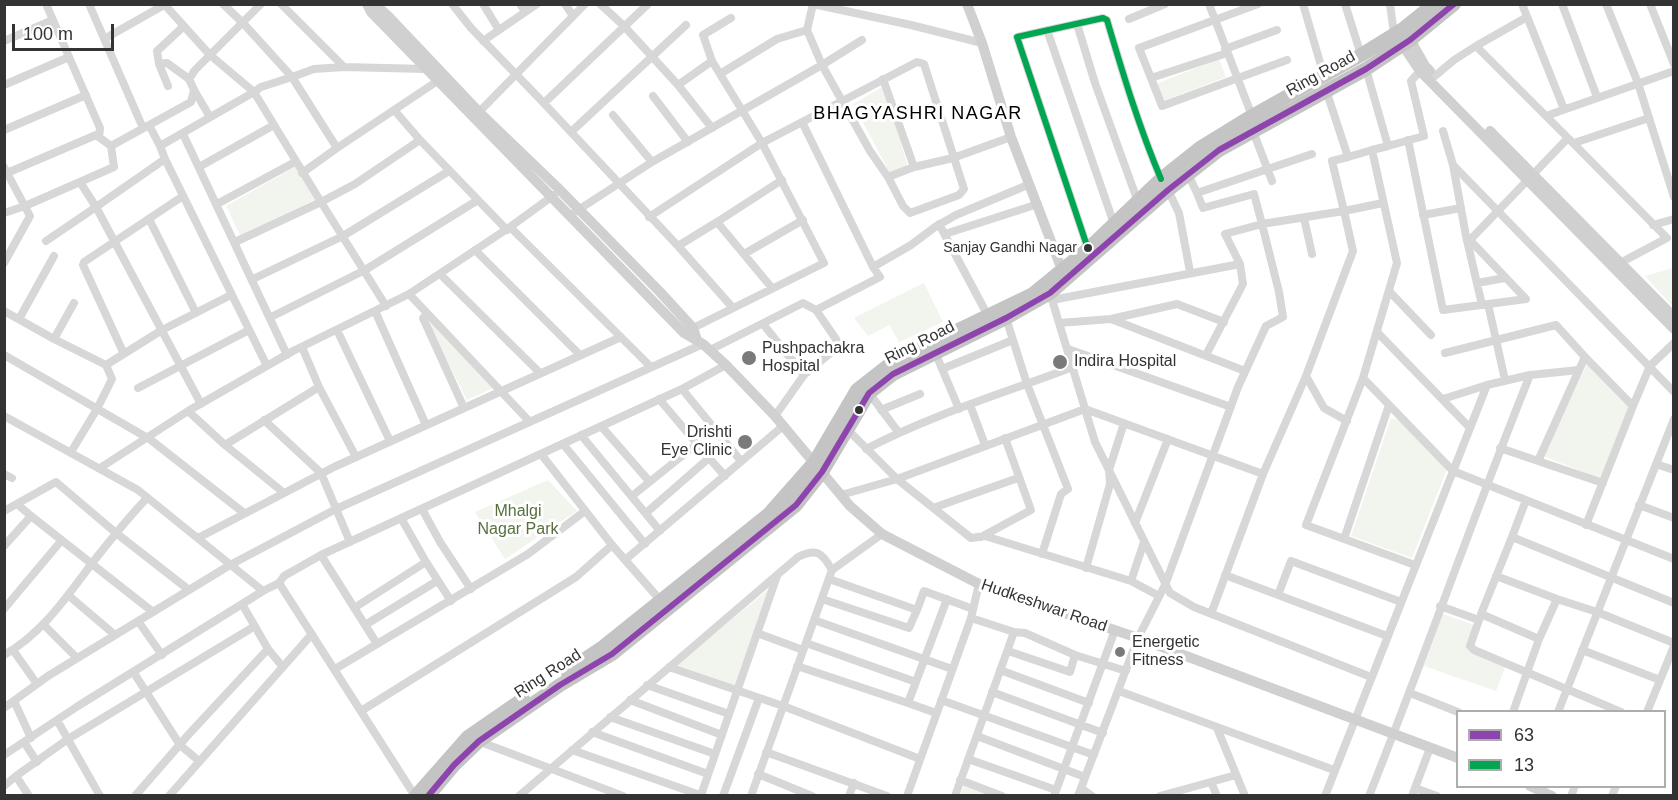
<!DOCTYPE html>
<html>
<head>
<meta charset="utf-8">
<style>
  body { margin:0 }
  #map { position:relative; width:1678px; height:800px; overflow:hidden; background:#fff; font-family:Arial,sans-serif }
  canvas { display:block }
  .frame { position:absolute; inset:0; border:6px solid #333; pointer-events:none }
  .legend { position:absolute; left:1456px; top:710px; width:210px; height:78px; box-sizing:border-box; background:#fff; border:2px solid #adadad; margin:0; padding:8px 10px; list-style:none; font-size:18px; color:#333 }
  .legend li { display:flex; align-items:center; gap:12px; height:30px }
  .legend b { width:30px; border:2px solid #adadad }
  .scale { position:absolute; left:12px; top:24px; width:102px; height:27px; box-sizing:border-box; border:3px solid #333; border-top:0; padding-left:8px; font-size:18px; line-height:21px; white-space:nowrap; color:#333; -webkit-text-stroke:4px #fff; paint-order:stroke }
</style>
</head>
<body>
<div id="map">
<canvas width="1678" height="800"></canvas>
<div class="frame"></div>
<ul class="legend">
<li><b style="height:8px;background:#8e44ad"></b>63</li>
<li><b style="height:8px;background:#00a651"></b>13</li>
</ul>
<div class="scale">100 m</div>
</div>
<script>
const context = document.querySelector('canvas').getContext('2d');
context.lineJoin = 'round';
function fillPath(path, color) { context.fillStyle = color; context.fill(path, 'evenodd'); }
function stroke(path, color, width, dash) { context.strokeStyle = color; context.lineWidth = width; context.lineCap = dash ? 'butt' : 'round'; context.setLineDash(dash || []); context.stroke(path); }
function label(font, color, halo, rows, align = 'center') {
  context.font = font + ' Arial,sans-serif'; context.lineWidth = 6; context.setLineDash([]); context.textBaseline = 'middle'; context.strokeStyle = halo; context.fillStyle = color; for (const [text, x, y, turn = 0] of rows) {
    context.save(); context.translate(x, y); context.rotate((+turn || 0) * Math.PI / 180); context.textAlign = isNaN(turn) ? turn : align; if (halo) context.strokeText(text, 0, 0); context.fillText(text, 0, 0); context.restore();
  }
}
const green = new Path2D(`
  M1219,59L1226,77L1163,101L1156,84Z
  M884,86L908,167L890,173L853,104Z
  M295,167L316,199L240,235L226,206Z
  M1673,268H1674L1673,307L1645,276Z
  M924,283L943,322L899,342L889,325L868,336L854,318Z
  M432,322L493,388L467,400L428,324Z
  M1587,364L1629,406L1601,479L1543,456Z
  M1391,418L1399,420L1447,469L1412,558L1351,536Z
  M548,480L577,511L505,559L475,512Z
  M771,587L735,686L677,665Z
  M1443,614L1474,625L1466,647L1507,662L1496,691L1424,666Z
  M964,786L990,795H960Z`);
const street = new Path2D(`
  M46,4L100,128L99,137
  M89,4L143,128
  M164,4L210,55L254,92L160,146L165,159
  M223,4L243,23L292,77L261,87L254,92L321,202L235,242
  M281,4L344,67
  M452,4L471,28L538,97L678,246L717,222L772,288
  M483,4L499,30
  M520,4L525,12
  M565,4L573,16
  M600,4L624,26L678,85
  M813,4L911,25L982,43
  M813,4L807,30L822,65L862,40
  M1209,4L1252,116
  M1303,4L1324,76
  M1345,4L1361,55
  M1390,4L1394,34
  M1522,4L1564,109
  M1562,4L1597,97
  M1606,4L1638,83L1674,197
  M1650,4L1674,64
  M1129,19L1165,4
  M1077,24L1095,83L1138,202
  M1047,30L1114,224
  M104,39L164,5
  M4,41L53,20
  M483,41L537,4
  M1476,46L1527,17
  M1225,49L1277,30
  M1227,53L1151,78L1162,106L1287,60
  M712,61L678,85L712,128
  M159,64L167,63L189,79
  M425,69L344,67L314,69L292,77L337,148L442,78
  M1366,69L1388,146L1372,150L1397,263L1363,378L1453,471L1674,559
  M720,74L777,39L807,30
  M1435,76L1454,60L1476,46L1568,138L1470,240
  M1151,78L1139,48L1258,4
  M883,79L914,167
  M4,85L69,57
  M168,86L159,64L157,51L184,26
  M194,90L210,117
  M1326,90L1348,157L1372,150
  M653,96L688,142
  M544,103L648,4
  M395,111L420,140L507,230
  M479,112L585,4
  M613,115L652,162
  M1546,116L1674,71
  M802,122L873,267
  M149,125L160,146
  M4,130L86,95
  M1253,131L1272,181
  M1443,131L1453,165
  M571,132L686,25
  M183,134L287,355
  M1568,138L1667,238L1620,263
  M1408,140L1443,310L1526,299L1467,237
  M1574,143L1649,118
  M1388,146L1424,136L1411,81L1420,71
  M4,167L30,216L4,263
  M199,167L274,125
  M7,173L96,135L111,146L191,102L194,90L189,79L195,70L261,4
  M302,173L337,148
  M1188,174L1197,193
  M1168,190L1179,213L1190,272
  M217,204L295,162
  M575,212L652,162L822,65L870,151L888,177L914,167L953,158L1011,137
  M4,213L25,206L114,167L111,146
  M1423,215L1461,208
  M649,217L762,143L917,62L924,64L964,189L959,195L910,213L903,206L888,177
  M1304,218L1312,254
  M149,219L196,313
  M717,222L782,180
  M939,224L988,316
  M1653,225L1674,219
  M510,227L651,367
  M945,234L1038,204
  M46,241L96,207L80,182
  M678,246L733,308
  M1088,249L1017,37L1103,18L1107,20C1123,74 1139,127 1161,179
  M475,250L580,355
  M744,254L803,220
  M1240,264L1225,234L1262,224L1254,194L1203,208L1197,193L1312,154
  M440,274L540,373
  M253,279L343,236L449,171
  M1477,283L1505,278
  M1389,291L1431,335
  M1050,293L1095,442L1170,593L1194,607L1371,677
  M409,294L529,421
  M1052,300L1240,264L1243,284L1206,355
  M74,303L54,339L106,365
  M1488,304L1505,380
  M1482,305L1466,236L1453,165L1674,392
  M386,306L321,202L355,184L420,140
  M4,311L54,339
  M375,311L426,425
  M427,314L423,318L464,408
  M271,317L365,270L478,200
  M1006,318L1027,384L1068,489L1061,494L1042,554
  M19,319L54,256
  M1111,319L1177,304L1224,322
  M1059,323L1111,319L1245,371
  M763,324L804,375L775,416
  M691,329L824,263L762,143L712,61L703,35L731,18
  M337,330L390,441
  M1377,332L1470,428
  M302,347L319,387
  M1068,349L1231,407
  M710,350L803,303L816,310L880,277L873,267L911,245L935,227L956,215L1030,184
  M935,352L959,409
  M1445,353L1556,325L1585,357
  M124,354L83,265L84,262L183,196
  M4,355L146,437
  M942,369L1013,340
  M804,375L840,345L816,310
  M1306,376L1324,408L1347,421
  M1363,378L1306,525L1415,565
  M138,388L249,330
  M682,389L741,461
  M869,393L899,433
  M659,399L709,458
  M1443,399L1487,385
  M201,404L96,207L165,159L267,366
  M970,405L985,445
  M881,410L920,394
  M188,411L293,351L409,294L510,227L554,195
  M4,416L138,490L263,591L279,583
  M264,420L321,473L350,542
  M601,426L649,481
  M847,429L897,479L971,538L985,536L1131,581L1159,596
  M581,435L660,531
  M147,437L244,513
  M563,444L645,544
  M1500,448L1538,461L1579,370
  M866,449C931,415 1004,393 1073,367
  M71,452L97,409L112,379L106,365L162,330L231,295
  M541,454L612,545L661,601
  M1538,461L1603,483
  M1656,464L1674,470
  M100,468L188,411L225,445
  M4,474L12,478
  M1263,474L1306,376L1353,251L1344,211L1383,203
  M284,493L225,445L319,387L356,457
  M841,495L897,479L1085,409L1263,474L1211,614
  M632,496L697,444
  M17,504L31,516
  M1639,505L1674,518
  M933,508L1018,478
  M422,509L440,542L471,589
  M4,511L56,482L116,533L189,590
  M646,513L709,458L725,476
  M401,518L426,562L451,601
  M1135,523L1168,439
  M1586,525L1633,406
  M981,537L1031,510L1005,438
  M1512,537L1526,500
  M198,538L334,467L621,337
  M1344,539L1389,405
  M4,546L31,516L153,612
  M321,555L377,644
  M625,560L783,426
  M1086,568L1110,484L1109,470L1124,423
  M1225,575L1387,636
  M1496,576L1557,599
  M1131,581L1144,542
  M68,595L115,635
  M1278,595L1291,561L1401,602
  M822,599L909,628L917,610L829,579
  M1440,606L1479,620L1481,616
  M354,608L426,562
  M4,609L61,541
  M917,610L924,591L973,609
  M814,620L952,669
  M1479,620L1470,646L1474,650L1621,712
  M138,621L162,655
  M44,625L77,658
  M365,625L437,581
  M757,633L803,650
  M1539,639L1557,599L1597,612L1674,643
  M806,643L916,682
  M268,649L282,666
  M13,650L37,684
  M1582,650L1660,680
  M1008,651L1070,672L1075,655L1025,633L1014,632
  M4,655C43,633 67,596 93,562C111,539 128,518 147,498
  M1075,655L1126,671
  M797,666L908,703L947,599
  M669,667L783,706L920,759
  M335,669L528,554L585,511
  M1000,670L1089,703
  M134,673L180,745L199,761
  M647,685L729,714
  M1119,691L1334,770
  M992,692L1103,733
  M1410,693L1458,712
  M630,700L722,735
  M941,700L1094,755
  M14,701L31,738
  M908,703L936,713
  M4,708L48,676L230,565L336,509L703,344
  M361,711L576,577L612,545
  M1513,712L1539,639L1481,614L1512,537L1674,603
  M1558,712L1674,419
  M1647,712L1674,646
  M610,717L715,754
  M57,720L100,796
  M1217,728L1245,796
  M592,732L708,774
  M977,736L1085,777
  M478,741L623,796
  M24,742L37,762
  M572,750L703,796
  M766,752L887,796
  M4,755L78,706L263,591
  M968,759L1056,790
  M758,774L812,796
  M960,780L1002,796
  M1211,782L1217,796
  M4,786L16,776
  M1081,788L1092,796
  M1415,788L1437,796
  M701,795L777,576
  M29,796L16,776L68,739L255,626
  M135,796L189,734L268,649L242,604
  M169,796L312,634
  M415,796L279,583L284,576L321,555L682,389L726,365
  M519,796L798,557C816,548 822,552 832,570
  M723,796L759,698
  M751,796L832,570L882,534
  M849,796L854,783
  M907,796L971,618L979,584
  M955,796L1014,632L971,618
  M1054,796L1115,630
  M1078,796L1138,638L1165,585L1238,387L1266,326L1283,317L1279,292L1262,224L1344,211L1332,161L1348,157
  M1160,796L1236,775
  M1325,796L1487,385L1530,375L1579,370L1585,357L1633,406L1650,366L1674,343
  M1369,796C1425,656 1474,514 1530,375
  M1412,796L1430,748
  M1571,796L1575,786
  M1612,796L1616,786`);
const secondary = new Path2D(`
  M367,4L371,12L684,333L703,344L726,365L775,416L850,506L882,534L979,584L1138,638L1458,758
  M372,4L378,7L388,16L479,112L557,187L660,292L693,328L697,340
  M967,4L982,43L1011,137L1062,270
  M1407,34L1425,66L1430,71
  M1399,40L1420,71L1674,329
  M1490,131L1674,317
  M1530,786L1552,796`);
const highway = new Path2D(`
  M567,671L603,647L769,514L814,463L857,390L894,361L1033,294L1088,249L1161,179L1200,148L1252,116L1361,55L1403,29L1434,4
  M416,796L468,737L523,699
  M428,796L454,765L479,741L560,685L612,654L796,505L822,472L869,393L893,374L1006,318L1050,293L1168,190L1219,150L1366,69L1410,40L1454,4`);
const bus1 = new Path2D(`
  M428,796L454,765L479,741L560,685L612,654L796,505L822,472L869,393L893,374L1006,318L1050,293L1168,190L1219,150L1366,69L1410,40L1454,4`);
const bus2 = new Path2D(`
  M1088,249L1017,37L1103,18L1107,20C1123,74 1139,127 1161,179`);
const markers = [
  [1088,248,5,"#333"],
  [749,358,8,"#7a7a7a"],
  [1060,362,8,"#7a7a7a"],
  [859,410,5,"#333"],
  [745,442,8,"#7a7a7a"],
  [1120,652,6,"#7a7a7a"]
];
const busNames = [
  ["Sanjay Gandhi Nagar",1077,248]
];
const streetNames = [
  ["Ring Road",1321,74,-29],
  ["Ring Road",920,343,-27],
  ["Hudkeshwar Road",1044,606,19],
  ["Ring Road",548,674,-33]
];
const poiNames = [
  ["Pushpachakra",762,349],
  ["Hospital",762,367],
  ["Indira Hospital",1074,362],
  ["Drishti",732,433,"right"],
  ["Eye Clinic",732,451,"right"],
  ["Energetic",1132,643],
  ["Fitness",1132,661]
];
const parkNames = [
  ["Mhalgi",518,512],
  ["Nagar Park",518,530]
];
const neighbourhoodNames = [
  ["BHAGYASHRI NAGAR",918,114]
];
fillPath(green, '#f1f5ed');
stroke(street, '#d7d7d7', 8);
stroke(secondary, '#d0d0d0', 10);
stroke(highway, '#c4c4c4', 14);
stroke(bus1, '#8e44ad', 6);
stroke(bus2, '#00a651', 6);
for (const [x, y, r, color] of markers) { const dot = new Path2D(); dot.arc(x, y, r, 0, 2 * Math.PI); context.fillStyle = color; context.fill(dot); stroke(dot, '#fff', 2); }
label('14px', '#333', '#fff', busNames, 'right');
label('16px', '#333', '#fff', streetNames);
label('16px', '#333', '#fff', poiNames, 'left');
label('16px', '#56703f', '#fff', parkNames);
context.letterSpacing = '1.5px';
label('18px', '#000', '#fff', neighbourhoodNames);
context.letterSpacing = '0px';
</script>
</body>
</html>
